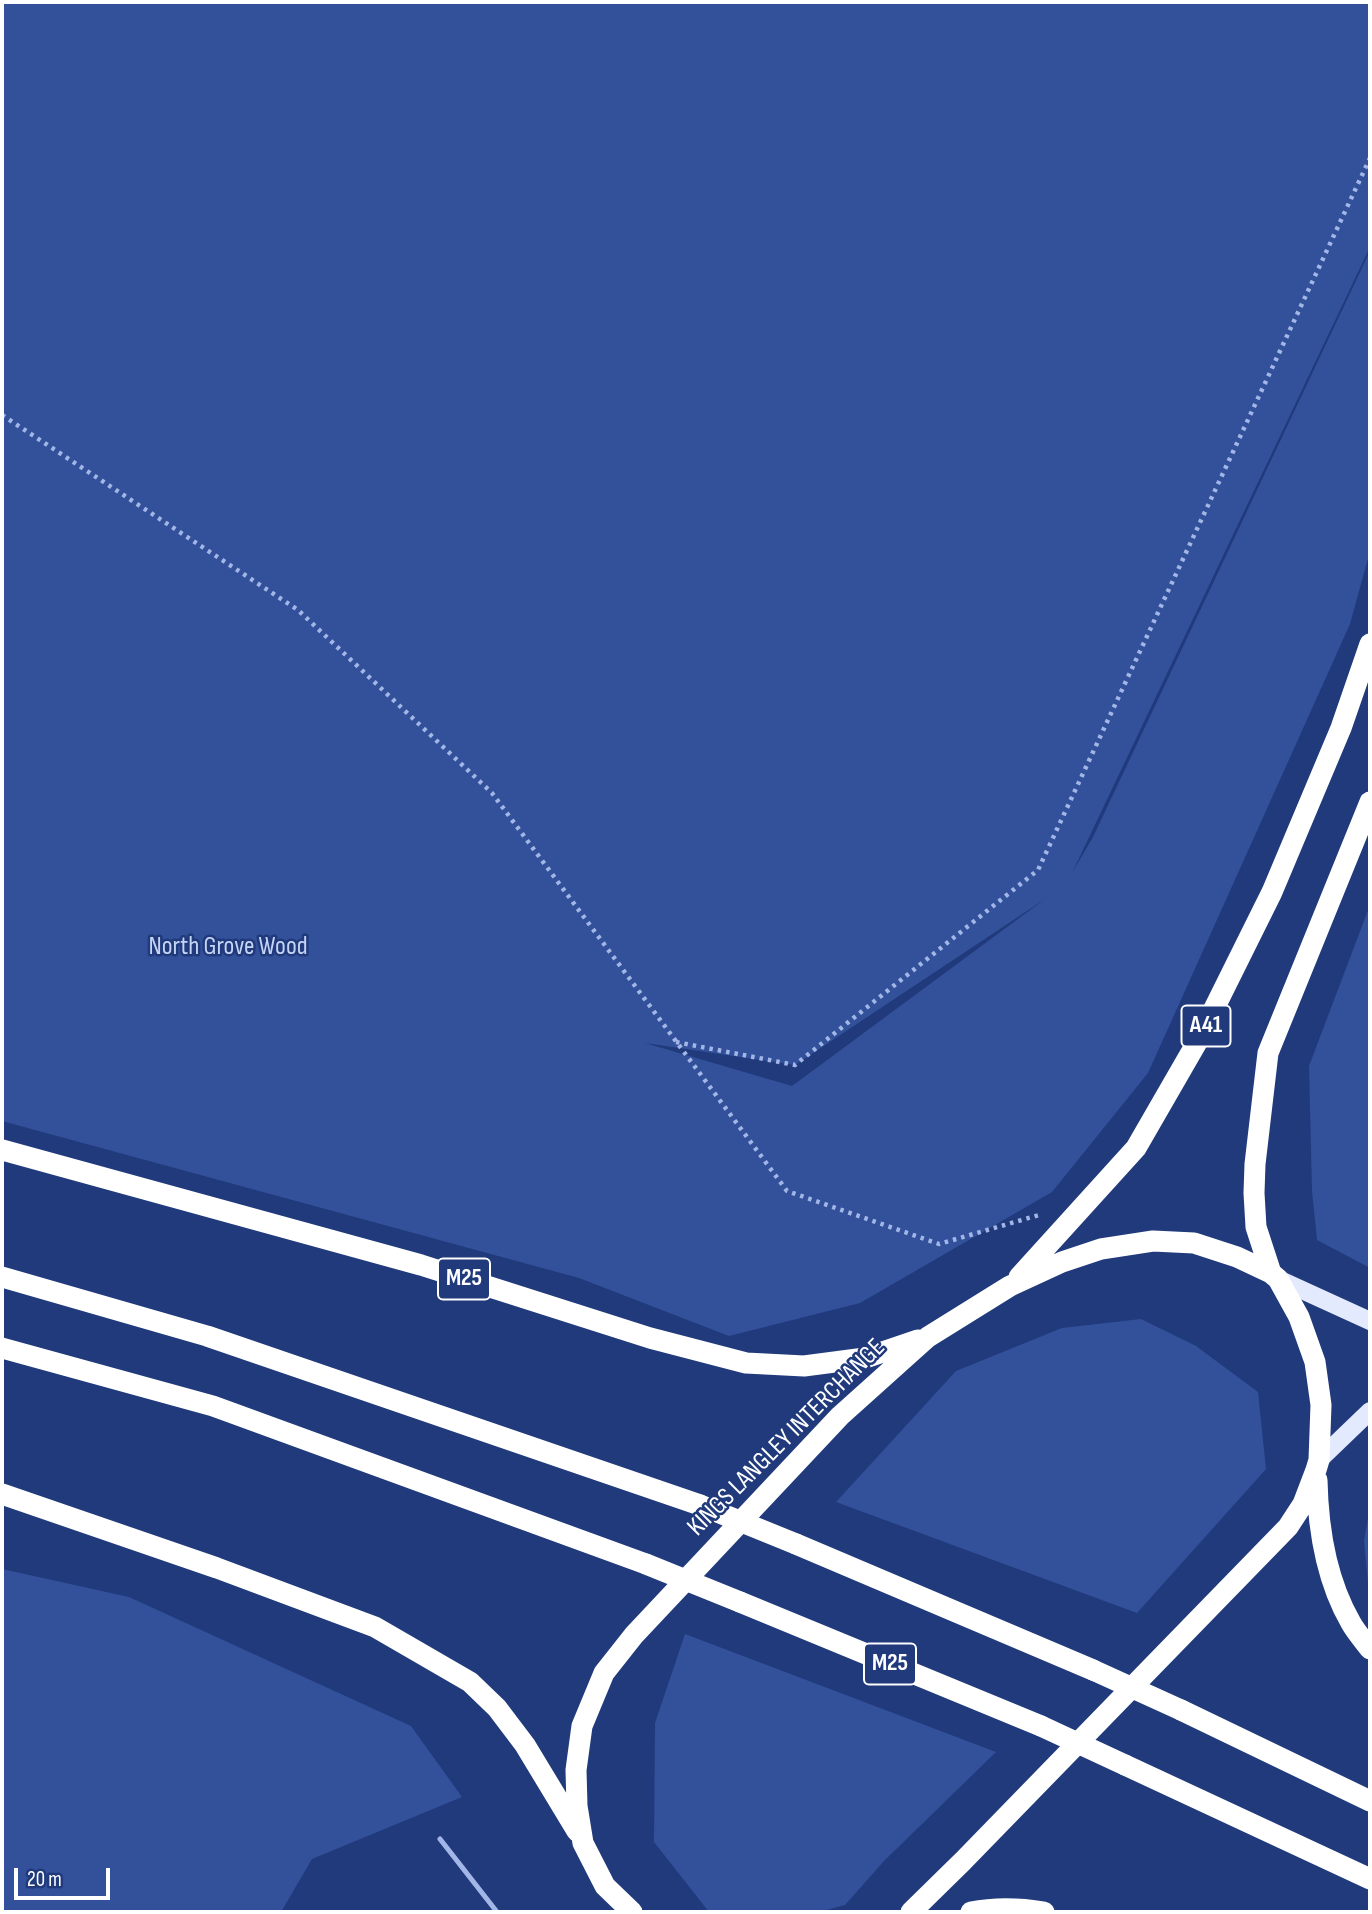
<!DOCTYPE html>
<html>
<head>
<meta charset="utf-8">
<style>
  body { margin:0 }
  #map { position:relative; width:1372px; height:1914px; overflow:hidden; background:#203a7c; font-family:"Sofia Sans Condensed",sans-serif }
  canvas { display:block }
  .frame { position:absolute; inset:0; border:4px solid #fff; pointer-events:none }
  .scale { position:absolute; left:14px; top:1868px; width:96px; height:32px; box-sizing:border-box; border:4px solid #fff; border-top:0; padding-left:9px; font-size:21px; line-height:24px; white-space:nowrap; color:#fff; -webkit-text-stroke:5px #203a7c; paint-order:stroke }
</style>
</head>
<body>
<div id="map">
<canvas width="1372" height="1914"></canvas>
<div class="frame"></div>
<div class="scale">20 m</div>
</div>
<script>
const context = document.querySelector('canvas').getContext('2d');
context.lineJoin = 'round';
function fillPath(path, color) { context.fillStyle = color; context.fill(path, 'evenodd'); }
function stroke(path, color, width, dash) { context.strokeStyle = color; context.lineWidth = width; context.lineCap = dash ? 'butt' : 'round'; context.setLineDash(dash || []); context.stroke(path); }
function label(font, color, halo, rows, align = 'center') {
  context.font = font + ' "Sofia Sans Condensed",sans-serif'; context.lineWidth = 5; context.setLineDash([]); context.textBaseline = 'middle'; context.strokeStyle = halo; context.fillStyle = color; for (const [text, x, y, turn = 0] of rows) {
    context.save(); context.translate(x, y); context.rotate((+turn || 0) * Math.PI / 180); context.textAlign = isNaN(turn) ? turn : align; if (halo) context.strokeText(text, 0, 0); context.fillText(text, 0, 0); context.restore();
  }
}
const green = new Path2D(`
  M2,2H1370V247L1072,873L1093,837L1370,251V551L1350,624L1148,1073L1052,1192L860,1303L729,1336L579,1278L2,1121ZM1045,899L792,1086L645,1043L795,1065Z
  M1370,905V1268L1317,1240L1312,1191L1309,1066Z
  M1141,1319L1196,1346L1258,1392L1266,1469L1137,1613L836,1502L956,1371L1062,1328Z
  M1370,1506V1604L1364,1541Z
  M2,1569L129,1597L411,1726L462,1797L312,1859L281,1912H2Z
  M685,1634L996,1752L884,1861L845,1905L819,1912H709L654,1842L655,1723Z`);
const path = new Path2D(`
  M2,415L298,610L492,793L787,1191L939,1244L1039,1215
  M676,1042L795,1065L1038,870L1370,158`);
const lane = new Path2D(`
  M440,1839L497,1912`);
const primary = new Path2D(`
  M1278,1279L1370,1321
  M1319,1460L1370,1411`);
const highway = new Path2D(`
  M2,1150L421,1265L650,1338L746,1363L804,1366L865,1358L918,1340
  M1271,1273L1256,1227L1254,1193L1255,1164L1268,1053L1370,802
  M2,1277L207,1336L700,1505
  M1019,1277L1136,1148L1200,1037L1272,892L1341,728L1370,644
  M2,1348L213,1406L646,1564
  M1317,1480C1318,1528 1326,1580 1351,1623C1356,1632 1364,1641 1370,1649
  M2,1494L217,1568L375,1627L470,1682L497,1708L525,1745L577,1831
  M796,1544L1093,1670
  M740,1602L1041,1726
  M1181,1710L1370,1801
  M1125,1765L1370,1879
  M632,1912L605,1886L583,1843L577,1806L576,1770L582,1726L604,1673L634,1635L840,1416L928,1337L1010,1286L1062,1262L1101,1249L1153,1241L1194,1243L1237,1257L1271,1273L1278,1279L1299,1317L1315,1362L1321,1405L1319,1460L1316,1470L1303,1504L1288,1527L963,1861L911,1912
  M971,1912C996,1907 1020,1908 1044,1912`);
const highwayBridge = new Path2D(`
  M700,1505L796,1544
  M646,1564L740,1602
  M1093,1670L1181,1710
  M1041,1726L1125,1765`);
const shields = [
  [1206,1026,49],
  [464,1279,52],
  [890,1664,52]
];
const shieldNames = [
  ["A41",1206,1026],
  ["M25",464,1279],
  ["M25",890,1664]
];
const parkNames = [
  ["North Grove Wood",228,947]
];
const streetNames = [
  ["KINGS LANGLEY INTERCHANGE",787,1438,-45]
];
fillPath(green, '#33519a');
stroke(path, '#a2b7e7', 4.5, [3.5, 5]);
stroke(lane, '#a2b7e7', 5);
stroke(primary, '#e4eafd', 18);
stroke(highway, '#fff', 21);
stroke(highwayBridge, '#fff', 21);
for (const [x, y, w] of shields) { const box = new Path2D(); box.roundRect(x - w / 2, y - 20.5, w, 41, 5); context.fillStyle = '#203a7c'; context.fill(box); stroke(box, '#fff', 2); }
label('bold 24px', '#fff', null, shieldNames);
label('26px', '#c6d4f5', '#203a7c', parkNames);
label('26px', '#fff', '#203a7c', streetNames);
</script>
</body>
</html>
